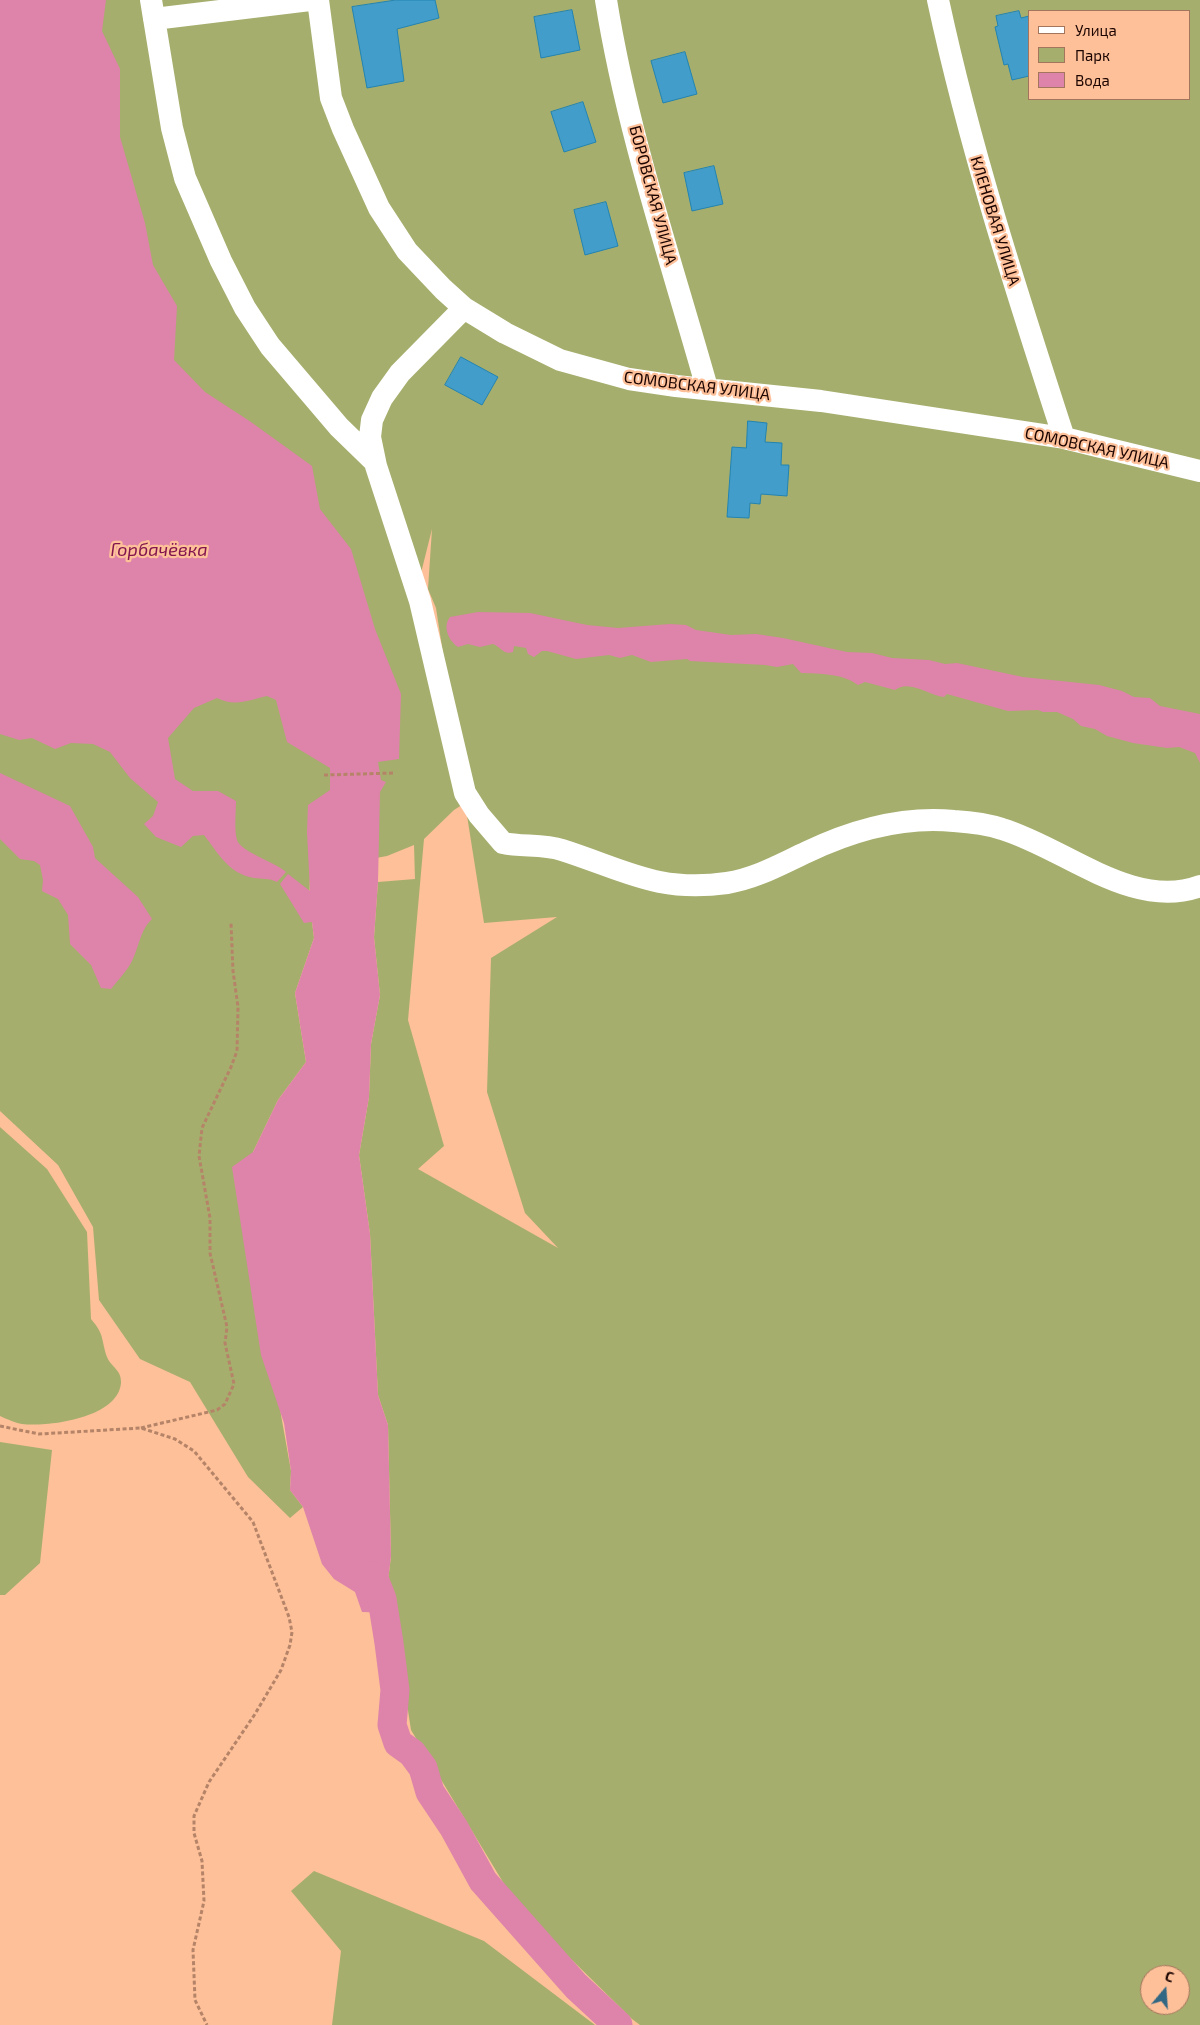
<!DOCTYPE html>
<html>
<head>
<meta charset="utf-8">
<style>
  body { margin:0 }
  #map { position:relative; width:1200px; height:2025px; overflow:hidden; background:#fdc099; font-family:"Exo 2",sans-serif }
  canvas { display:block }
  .legend { position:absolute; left:1028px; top:10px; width:162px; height:90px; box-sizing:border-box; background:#fdc099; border:1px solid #a3755c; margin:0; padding:6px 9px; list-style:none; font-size:15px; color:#1c0400 }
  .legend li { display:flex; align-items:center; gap:10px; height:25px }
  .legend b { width:25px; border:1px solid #a3755c }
  .north { position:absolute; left:1140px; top:1965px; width:50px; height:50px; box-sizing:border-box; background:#fdc099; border:1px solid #a3755c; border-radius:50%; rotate:18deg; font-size:14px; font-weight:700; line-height:20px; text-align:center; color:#1c0400 }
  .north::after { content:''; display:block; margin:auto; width:18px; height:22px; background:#336884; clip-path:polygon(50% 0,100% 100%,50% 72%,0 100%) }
</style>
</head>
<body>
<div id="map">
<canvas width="1200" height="2025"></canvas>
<ul class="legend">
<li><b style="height:6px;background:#fff"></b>Улица</li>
<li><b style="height:14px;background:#a6ae6d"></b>Парк</li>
<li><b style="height:14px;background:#de83a9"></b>Вода</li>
</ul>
<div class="north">С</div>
</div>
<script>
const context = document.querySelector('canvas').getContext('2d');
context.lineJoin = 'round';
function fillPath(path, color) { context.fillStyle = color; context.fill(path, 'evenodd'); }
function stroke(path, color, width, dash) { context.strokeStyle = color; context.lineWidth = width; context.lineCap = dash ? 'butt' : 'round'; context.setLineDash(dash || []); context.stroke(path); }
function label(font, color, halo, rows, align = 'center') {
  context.font = font + ' "Exo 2",sans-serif'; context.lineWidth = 4.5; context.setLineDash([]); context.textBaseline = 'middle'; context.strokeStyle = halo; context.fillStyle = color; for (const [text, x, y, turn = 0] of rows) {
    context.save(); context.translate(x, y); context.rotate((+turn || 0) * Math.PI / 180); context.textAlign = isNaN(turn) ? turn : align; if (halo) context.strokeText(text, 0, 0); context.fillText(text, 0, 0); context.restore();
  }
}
const green = new Path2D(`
  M0,0H1200V2025H640L632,2019L518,1907L411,1730L388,1581L391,1556L388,1425L378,1395L370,1234L359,1155L369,1097L371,1044L380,995L374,937L378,882L415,879L414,845L387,856L310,870L309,922H312L314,938L295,993L306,1062L278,1100L253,1152L281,1415L291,1471L290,1490L303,1507L290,1518L248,1477L190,1382L140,1359L99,1300L93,1227L58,1165L0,1111ZM1029,11H1189V99H1029ZM432,529L428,589L436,608L444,660L421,573ZM465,803L484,923L557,917L491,958L487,1092L525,1213L558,1248L418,1169L444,1146L408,1020L424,839L454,810ZM1150,1975H1180V2005H1150Z
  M0,1127L47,1169L87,1232L91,1319C105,1335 101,1340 107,1357C111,1367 122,1370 121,1383C118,1418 49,1427 22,1424C15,1423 7,1419 0,1416Z
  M0,1442L52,1450L40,1563L5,1595H0Z
  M314,1871L484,1941L595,2025H332L341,1951L291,1891Z`);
const water = new Path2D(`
  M0,0H106L102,31L120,69V137L145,223L153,265L177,306L174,360L205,392L251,422L312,466L320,509L351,549L375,629L401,694L399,759L378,762L381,780L386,782L380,792L378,882L374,937L380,995L371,1044L369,1097L359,1155L370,1234L378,1395L388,1425L391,1556L388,1581L392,1613L362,1612L355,1592L334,1579L322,1564L303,1507L290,1490L291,1471L284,1423L261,1355L232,1167L253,1152L278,1100L306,1062L295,993L314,938L312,922L304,923L280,884L288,874L310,891L307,832L308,805L330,790V768L287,742L276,700L267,696C249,700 235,707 217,698L194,708L168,738L175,779L193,791H218L236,801C236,812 234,829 237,840C241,852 275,862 286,872L277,882C269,878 262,879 254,878C229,874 218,853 204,835L193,836L181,847L156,837L144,824L153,816L158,802L130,778L110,752L93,744L71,743L55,749L32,738L19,740L0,734Z
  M478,612L530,613L587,625L618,628L670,624L686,625L696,630L731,635L756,634L783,638L847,652L872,653L892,658L929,660L945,664L957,663L1023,677L1099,685L1122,691L1134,697L1150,698L1160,706L1200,714V763L1195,753L1179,747L1167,748L1133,743L1107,736L1095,729L1081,726L1073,719L1057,712H1043L1038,710L1008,711L947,694L944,697C928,695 909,679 895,690L865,682L858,685C842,673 820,674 801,673L793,664L777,667L765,665L690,661L687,659L651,662L632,655L620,658L609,655L576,659L547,651H542L534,657L528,654L526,648L514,646L513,652C503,655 501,647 493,644L480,647L468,644L458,647C449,641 442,627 450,617Z
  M0,773L70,806L93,847L95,858L138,897L152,919C140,930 139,948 131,963C126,972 118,980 111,989L101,988L91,965L70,944L68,915L58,899L42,891L43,880L40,865L34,861L20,859L0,839Z`);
const river = new Path2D(`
  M373,1576L382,1599L389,1643L395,1690L392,1725L398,1743L412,1753L423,1768L430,1792L454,1828L483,1881L576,1986L618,2025`);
const building = new Path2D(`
  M396,0H435L439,18L397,29L404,81L367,88L352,7Z
  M572,10L580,50L541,58L534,17Z
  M1019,11L1021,18L1029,16V76L1012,80L1008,64L1004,65L995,27L998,26L996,16Z
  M685,52L697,94L663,103L651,61Z
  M583,102L596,142L564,152L551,112Z
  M714,166L723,204L692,211L684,173Z
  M606,202L618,246L585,255L574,210Z
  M461,357L498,377L482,405L445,385Z
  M748,421L767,423L765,442L782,443L781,465H789L787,496L761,494L760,504L750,503L749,518L727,517L732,447L746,448Z`);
const path = new Path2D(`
  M324,775L394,773
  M0,1426L39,1434L141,1428L175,1439L194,1451L253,1522L289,1617L292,1632L290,1645L281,1670L255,1714L209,1782L194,1816V1833L202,1861L204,1901L193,1950L195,2000L207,2025
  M141,1428L217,1410L225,1404L234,1384L225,1343L227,1327L210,1253V1218L199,1156L202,1128L231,1067L237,1051L238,1007L233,971L231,923`);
const minor = new Path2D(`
  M151,0L172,128L185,178L221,261L245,308L270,346L339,427L374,461
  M318,0L331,98L343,129L379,208L407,251L443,289L464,308L505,333L560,360L629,379L676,386L821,401L1064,438L1200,471
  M606,0C627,132 671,260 707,388
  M938,0C970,149 1017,293 1064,438
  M154,19L310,0
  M464,308L400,373L382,398L372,420L370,437L376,466L420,601L465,793L479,815L503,843C522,847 543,844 562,850C625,870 658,893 727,883C757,878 781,864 807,852C853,830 903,816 954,821C970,822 987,824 1002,829C1065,848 1133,911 1200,886`);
const streetNames = [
  ["БОРОВСКАЯ УЛИЦА",653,195,75],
  ["КЛЕНОВАЯ УЛИЦА",995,221,73],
  ["СОМОВСКАЯ УЛИЦА",697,386,7],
  ["СОМОВСКАЯ УЛИЦА",1097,448,12]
];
const waterNames = [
  ["Горбачёвка",159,550]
];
fillPath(green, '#a6ae6d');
fillPath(water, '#de83a9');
stroke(river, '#de83a9', 29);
fillPath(building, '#429dcb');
stroke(building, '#2384b1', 1);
stroke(path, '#b58468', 3, [4, 2.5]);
stroke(minor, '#fff', 22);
label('16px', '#1c0400', '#fdc099', streetNames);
label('italic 18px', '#82154f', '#fdc099', waterNames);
</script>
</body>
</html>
